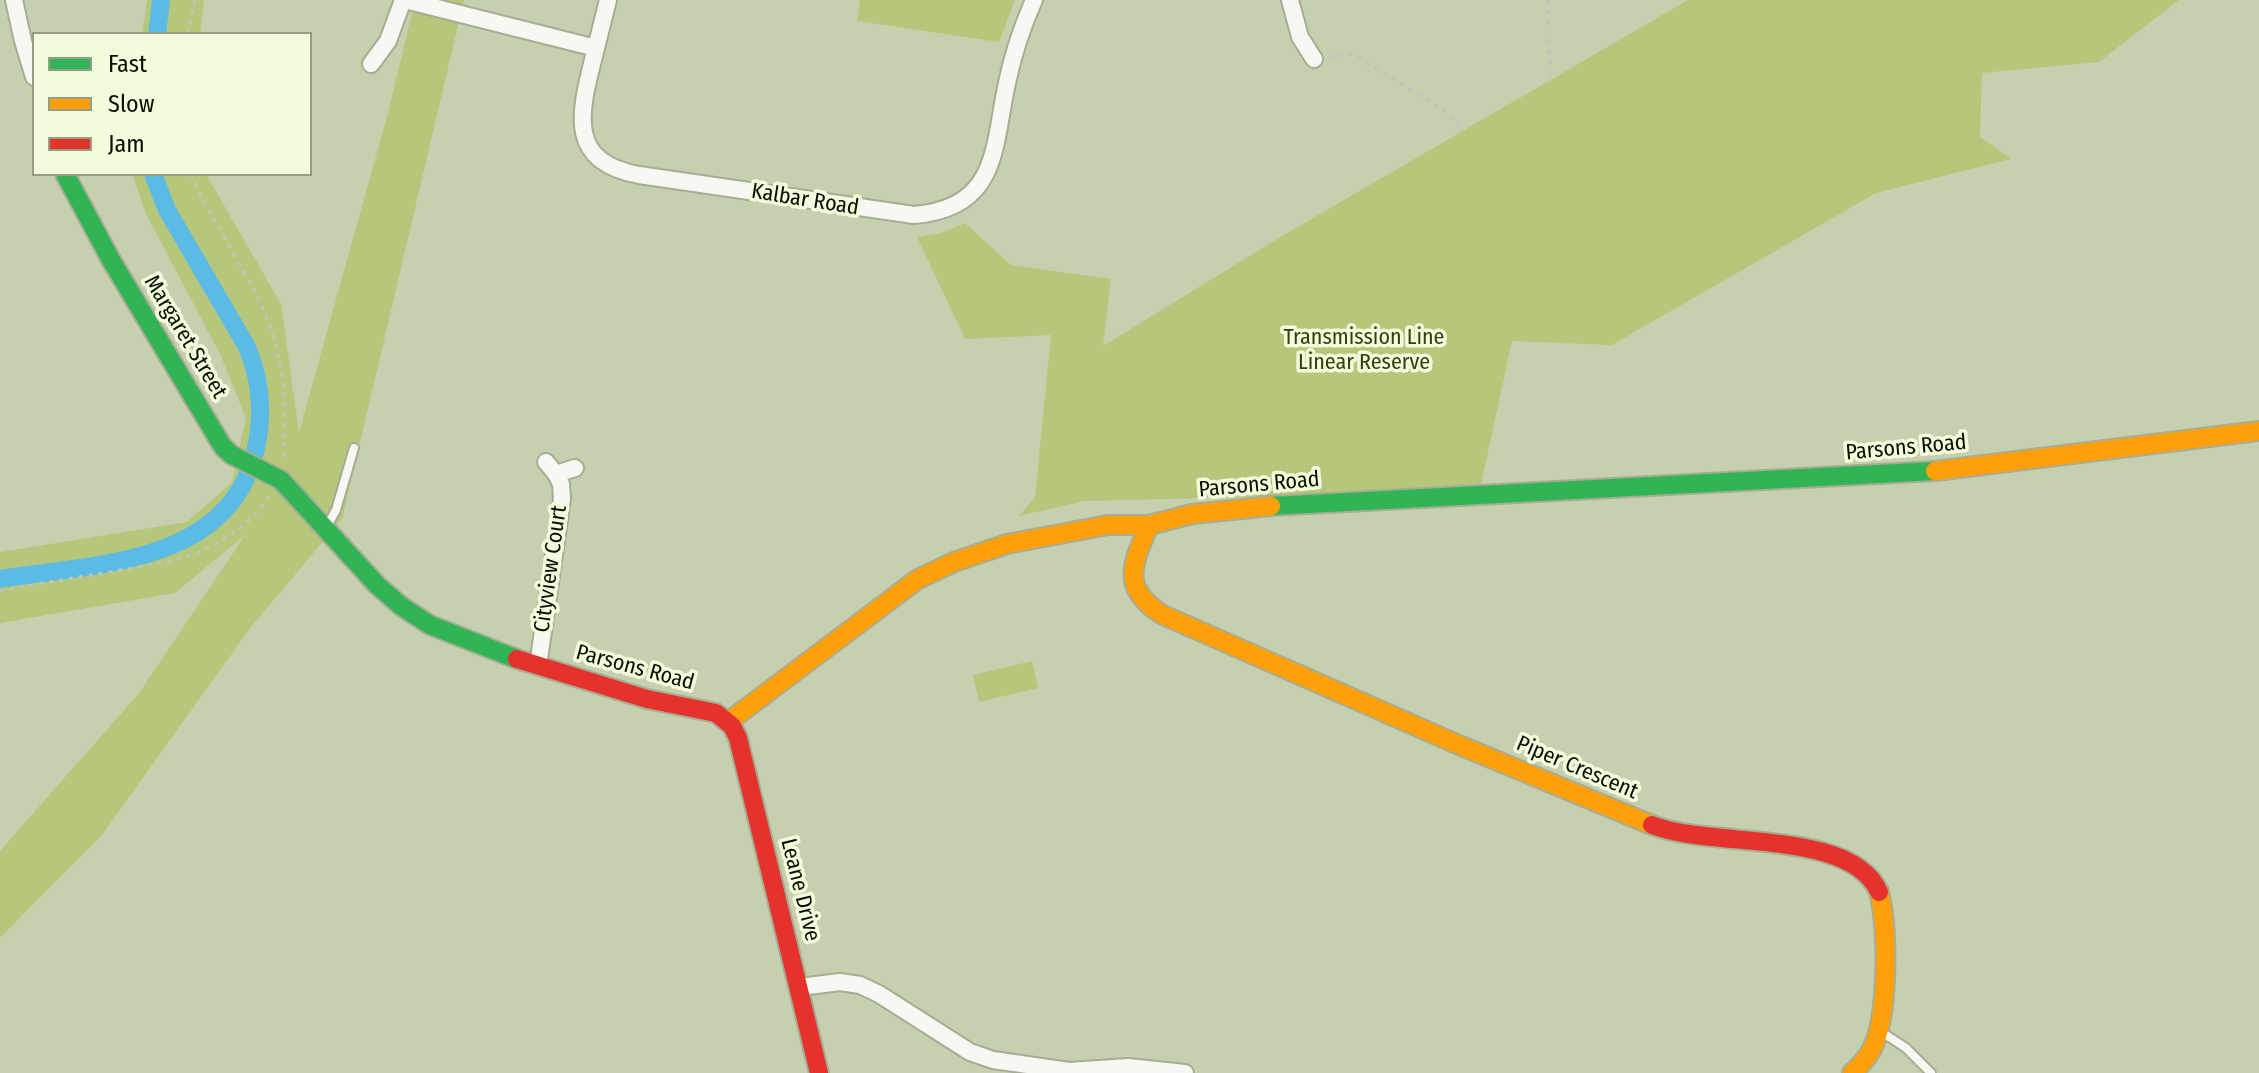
<!DOCTYPE html>
<html>
<head>
<meta charset="utf-8">
<style>
  body { margin:0 }
  #map { position:relative; width:2259px; height:1073px; overflow:hidden; background:#c7d0ae; font-family:"Fira Sans Condensed",sans-serif }
  canvas { display:block }
  .legend { position:absolute; left:32px; top:32px; width:280px; height:144px; box-sizing:border-box; background:#f2fcdc; border:2px solid #959d84; margin:0; padding:10px 14px; list-style:none; font-size:24px; color:#0a0e00 }
  .legend li { display:flex; align-items:center; gap:16px; height:40px }
  .legend b { width:40px; border:2px solid #959d84 }
</style>
</head>
<body>
<div id="map">
<canvas width="2259" height="1073"></canvas>
<ul class="legend">
<li><b style="height:10px;background:#30b455"></b>Fast</li>
<li><b style="height:10px;background:#ff9f0a"></b>Slow</li>
<li><b style="height:10px;background:#e5322d"></b>Jam</li>
</ul>
</div>
<script>
const context = document.querySelector('canvas').getContext('2d');
context.lineJoin = 'round';
function fillPath(path, color) { context.fillStyle = color; context.fill(path, 'evenodd'); }
function stroke(path, color, width, dash) { context.strokeStyle = color; context.lineWidth = width; context.lineCap = dash ? 'butt' : 'round'; context.setLineDash(dash || []); context.stroke(path); }
function label(font, color, halo, rows, align = 'center') {
  context.font = font + ' "Fira Sans Condensed",sans-serif'; context.lineWidth = 7; context.setLineDash([]); context.textBaseline = 'middle'; context.strokeStyle = halo; context.fillStyle = color; for (const [text, x, y, turn = 0] of rows) {
    context.save(); context.translate(x, y); context.rotate((+turn || 0) * Math.PI / 180); context.textAlign = isNaN(turn) ? turn : align; if (halo) context.strokeText(text, 0, 0); context.fillText(text, 0, 0); context.restore();
  }
}
const green = new Path2D(`
  M147,0H204L200,34H142Z
  M415,0H464L342,519L251,627L102,835L0,938V851L139,693L245,535L175,593L0,623V552L187,522L232,482L246,418L220,354L146,214L132,174H206L281,304L299,432L388,113Z
  M860,0H1015L999,42L857,21Z
  M1688,0H2179L2099,62L1982,73L1980,137L2011,159L1876,193L1612,345L1512,341L1481,484L1247,497L1085,501L1019,516L1035,497L1051,335L965,339L917,237L941,233L965,223L1011,265L1111,279L1103,346L1282,236Z
  M1032,661L1038,688L979,702L973,675Z`);
const canal = new Path2D(`
  M157,34L161,0
  M0,579C95,564 231,565 256,448C264,412 261,380 247,347L167,210L153,174`);
const path = new Path2D(`
  M1548,0L1550,81
  M188,34L195,0
  M1329,57L1353,54L1449,114L1464,131
  M191,174C209,216 235,253 256,294C282,344 289,401 283,457
  M0,591C36,584 72,578 109,572C175,560 227,556 269,496`);
const lane = new Path2D(`
  M327,526L336,510L354,448
  M1880,1031L1906,1048L1931,1073`);
const street = new Path2D(`
  M14,0L23,41L34,77
  M405,0L596,48
  M608,0C603,20 598,40 593,60C579,115 568,162 639,175L914,215C999,208 993,147 1007,83C1013,54 1022,27 1034,0
  M1290,0L1300,37L1314,59
  M371,64L388,41L403,0
  M546,462L556,474L575,468
  M538,666L562,499L561,484L556,474
  M800,987L840,982L860,985L879,994L970,1052L993,1060L1069,1071L1128,1067L1185,1073`);
const fast = new Path2D(`
  M65,174L111,260L223,447L232,455L281,480L377,585L401,606L430,625L517,659
  M1271,506L1935,471`);
const slow = new Path2D(`
  M1935,471L2259,431
  M1149,525C1132,565 1120,588 1163,615L1459,745L1652,825
  M728,722L918,579L954,562L1007,544L1108,525H1149L1192,514L1271,506
  M1852,1073C1860,1066 1867,1058 1872,1049C1889,1015 1888,928 1879,892`);
const jam = new Path2D(`
  M517,659L647,699L716,713L732,726L738,738L819,1073
  M1652,825C1712,849 1851,828 1879,892`);
const streetNames = [
  ["Kalbar Road",805,200,9],
  ["Margaret Street",185,337,59],
  ["Parsons Road",1906,448,-5],
  ["Parsons Road",1259,485,-5],
  ["Cityview Court",551,569,-82],
  ["Parsons Road",635,668,15],
  ["Piper Crescent",1577,768,23],
  ["Leane Drive",800,890,76]
];
const parkNames = [
  ["Transmission Line",1364,338],
  ["Linear Reserve",1364,363]
];
fillPath(green, '#b6c77c');
stroke(canal, '#5cbbe5', 18);
stroke(lane, '#a6ad93', 12);
stroke(street, '#a6ad93', 20);
stroke(fast, '#a6ad93', 22);
stroke(slow, '#a6ad93', 22);
stroke(jam, '#a6ad93', 22);
stroke(path, '#c1c4ba', 3, [4, 6]);
stroke(lane, '#f7f8f3', 8);
stroke(street, '#f7f8f3', 16);
stroke(fast, '#30b455', 18);
stroke(slow, '#ff9f0a', 18);
stroke(jam, '#e5322d', 18);
label('22px', '#0a0e00', '#f2fcdc', streetNames);
label('22px', '#343e0a', '#f2fcdc', parkNames);
</script>
</body>
</html>
